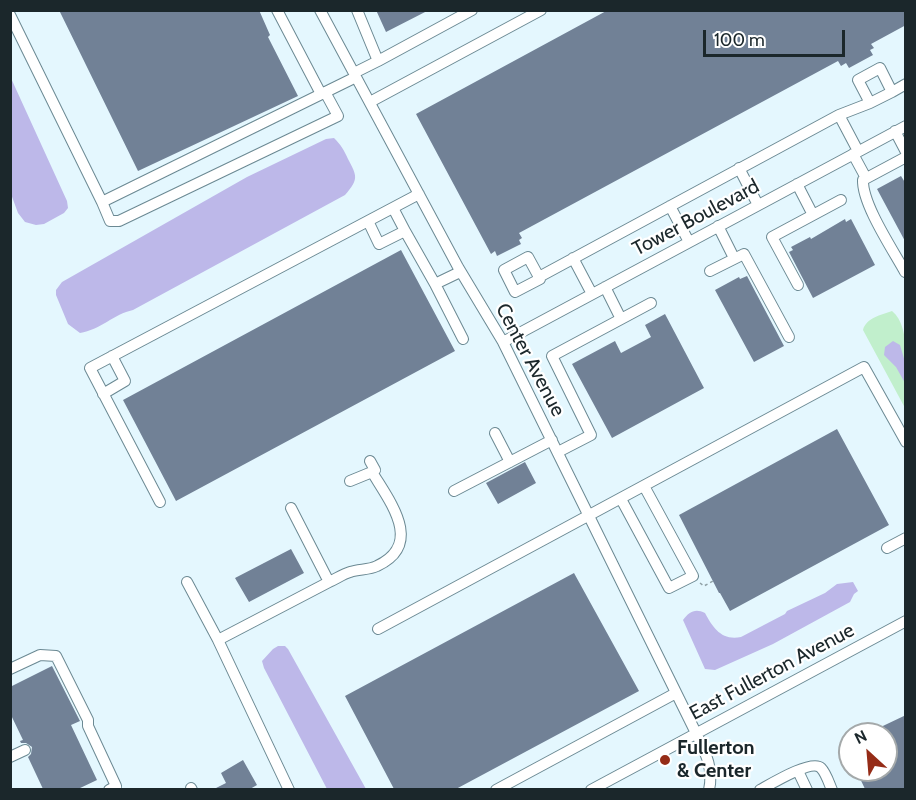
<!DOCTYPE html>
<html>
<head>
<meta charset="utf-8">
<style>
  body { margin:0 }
  #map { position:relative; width:916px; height:800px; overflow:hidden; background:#e4f7fe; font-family:Cabin,sans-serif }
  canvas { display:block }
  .frame { position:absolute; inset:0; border:12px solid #1b272b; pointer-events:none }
  .north { position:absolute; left:838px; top:722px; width:60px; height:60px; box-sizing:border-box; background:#fff; border:2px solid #a4a9aa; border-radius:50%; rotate:334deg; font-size:16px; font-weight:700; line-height:24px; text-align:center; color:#1b272b }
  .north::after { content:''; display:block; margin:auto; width:21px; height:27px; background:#952c17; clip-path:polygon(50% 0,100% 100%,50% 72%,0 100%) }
  .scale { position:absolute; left:703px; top:30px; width:142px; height:27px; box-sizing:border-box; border:3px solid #1b272b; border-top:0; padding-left:8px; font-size:18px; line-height:21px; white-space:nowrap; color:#1b272b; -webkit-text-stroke:4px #fff; paint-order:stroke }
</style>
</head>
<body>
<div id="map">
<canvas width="916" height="800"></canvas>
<div class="frame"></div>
<div class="north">N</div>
<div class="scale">100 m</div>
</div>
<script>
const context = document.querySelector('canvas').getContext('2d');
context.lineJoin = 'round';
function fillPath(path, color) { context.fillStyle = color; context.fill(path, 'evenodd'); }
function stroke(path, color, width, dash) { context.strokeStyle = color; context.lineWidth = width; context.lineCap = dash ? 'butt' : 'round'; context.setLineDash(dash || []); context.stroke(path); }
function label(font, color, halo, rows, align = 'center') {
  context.font = font + ' Cabin,sans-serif'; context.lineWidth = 4.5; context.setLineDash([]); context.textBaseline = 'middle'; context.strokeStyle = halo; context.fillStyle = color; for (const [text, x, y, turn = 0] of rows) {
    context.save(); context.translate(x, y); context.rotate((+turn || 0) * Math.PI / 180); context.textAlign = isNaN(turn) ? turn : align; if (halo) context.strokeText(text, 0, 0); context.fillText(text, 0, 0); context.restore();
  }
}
const green = new Path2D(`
  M892,311C913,327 905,383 905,408L863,330C866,318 881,315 892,311Z`);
const water = new Path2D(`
  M10,76L67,201L68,208L64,213L44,224L36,225L25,222L18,213L11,194Z
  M334,138C341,145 344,150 348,159C357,176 359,179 345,195L133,310C114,314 100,330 80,333L68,324L56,295V290L62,282L247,177L326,139Z
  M893,341L900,345L905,362V383L896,367L884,355L885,347Z
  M853,582L858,591L854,594L850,602L773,644L715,670L705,669L683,620C689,612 695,608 705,613C713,628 722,641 741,637L785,614L787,611L825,593L837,584Z
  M278,646H285L288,649L366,789H327L264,668L262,661L273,649Z`);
const building = new Path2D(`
  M59,10H259L270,35L268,37L298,96L138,171Z
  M376,10H429L386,32Z
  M608,10H906V25L871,44L874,48L870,50L873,55L849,68L846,63L841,66L838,61L519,233L522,238L519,240L521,244L497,256L495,251L491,254L416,114Z
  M901,176L906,184V243L877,189Z
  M845,219L846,222L851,219L875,265L813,298L789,252L793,250L791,247L810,237L811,239Z
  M401,250L455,351L176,501L123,400Z
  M747,276L784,346L754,362L715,290L739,277L740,279Z
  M665,314L704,388L612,438L572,364L615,341L621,353L651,337L645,325Z
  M837,429L889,525L730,611L720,593H719L679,515Z
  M525,462L536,483L498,504L486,483Z
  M291,549L304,573L249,602L235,578Z
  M574,573L639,691L456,789H394L345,696Z
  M52,666L80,721L71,725L97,780L78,789H43L28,757L31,754L32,747L26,743H21L20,741L23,740L10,713V687Z
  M906,715V789H865L856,770H886V734H866Z
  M243,760L257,785L250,789H214L226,783L221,773Z`);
const path = new Path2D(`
  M700,583L704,586L713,581`);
const minor = new Path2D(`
  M277,10L321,94
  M320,10L458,267L503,342L696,733C705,752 714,768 709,790
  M10,15L102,202L356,77
  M378,61L472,10
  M880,68L892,92L870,103L858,80Z
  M354,73L378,61L357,10
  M892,92L906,84
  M370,102L541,10
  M839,115L870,103
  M895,131L906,152
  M853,154L866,178
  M739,168L758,205
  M797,184L813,215
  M102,202L110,221H119L338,116L325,92
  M670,206L689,242
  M368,221L379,244L405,231L393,208
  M718,226L734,258
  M405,231L435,284L460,272
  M528,257L540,279L515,292L504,270Z
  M573,258L592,294
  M710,271L744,254L789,337
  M905,272C893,250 862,204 863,180L906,157
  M539,277L839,115L858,151
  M435,284L463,339
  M798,285L772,237L841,200
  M605,287L621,319
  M503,342L906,126
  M103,394L125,381L112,356
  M495,433L510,462
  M558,452L591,435L552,356L651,303
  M350,481L372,472
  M454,491L552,440
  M621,499L669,588L693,576L644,486
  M160,502L90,368L419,194
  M887,548L906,538
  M187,582L218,640L289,790
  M329,582C336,579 343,574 350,572C359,569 369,570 377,566C424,544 390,502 372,472L375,470L370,461
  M378,629L864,367L906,442
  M218,640L329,582L291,508
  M10,669L40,655L56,656L88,720V726L116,786L109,790
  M10,757L25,750
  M798,771L807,790
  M191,788L192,790
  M496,790L676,693
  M591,790L906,621
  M760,790C771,784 812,759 821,768C826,773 829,783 832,790`);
const markers = [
  [665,760,6,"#952c17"]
];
const streetNames = [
  ["Tower Boulevard",696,218,-28],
  ["Center Avenue",530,360,62],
  ["East Fullerton Avenue",772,672,-28]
];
const poiNames = [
  ["Fullerton",677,748],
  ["& Center",677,771]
];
fillPath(green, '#c1efcc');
fillPath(water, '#bdb8e9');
fillPath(building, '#718196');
stroke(minor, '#6b8993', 12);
stroke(path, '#90a1a6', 1.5, [3, 3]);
stroke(minor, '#fff', 10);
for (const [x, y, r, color] of markers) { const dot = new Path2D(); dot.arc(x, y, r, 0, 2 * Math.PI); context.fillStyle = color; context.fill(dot); stroke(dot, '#fff', 2); }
label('20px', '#1b272b', '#fff', streetNames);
label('bold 20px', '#1b272b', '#fff', poiNames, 'left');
</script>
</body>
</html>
